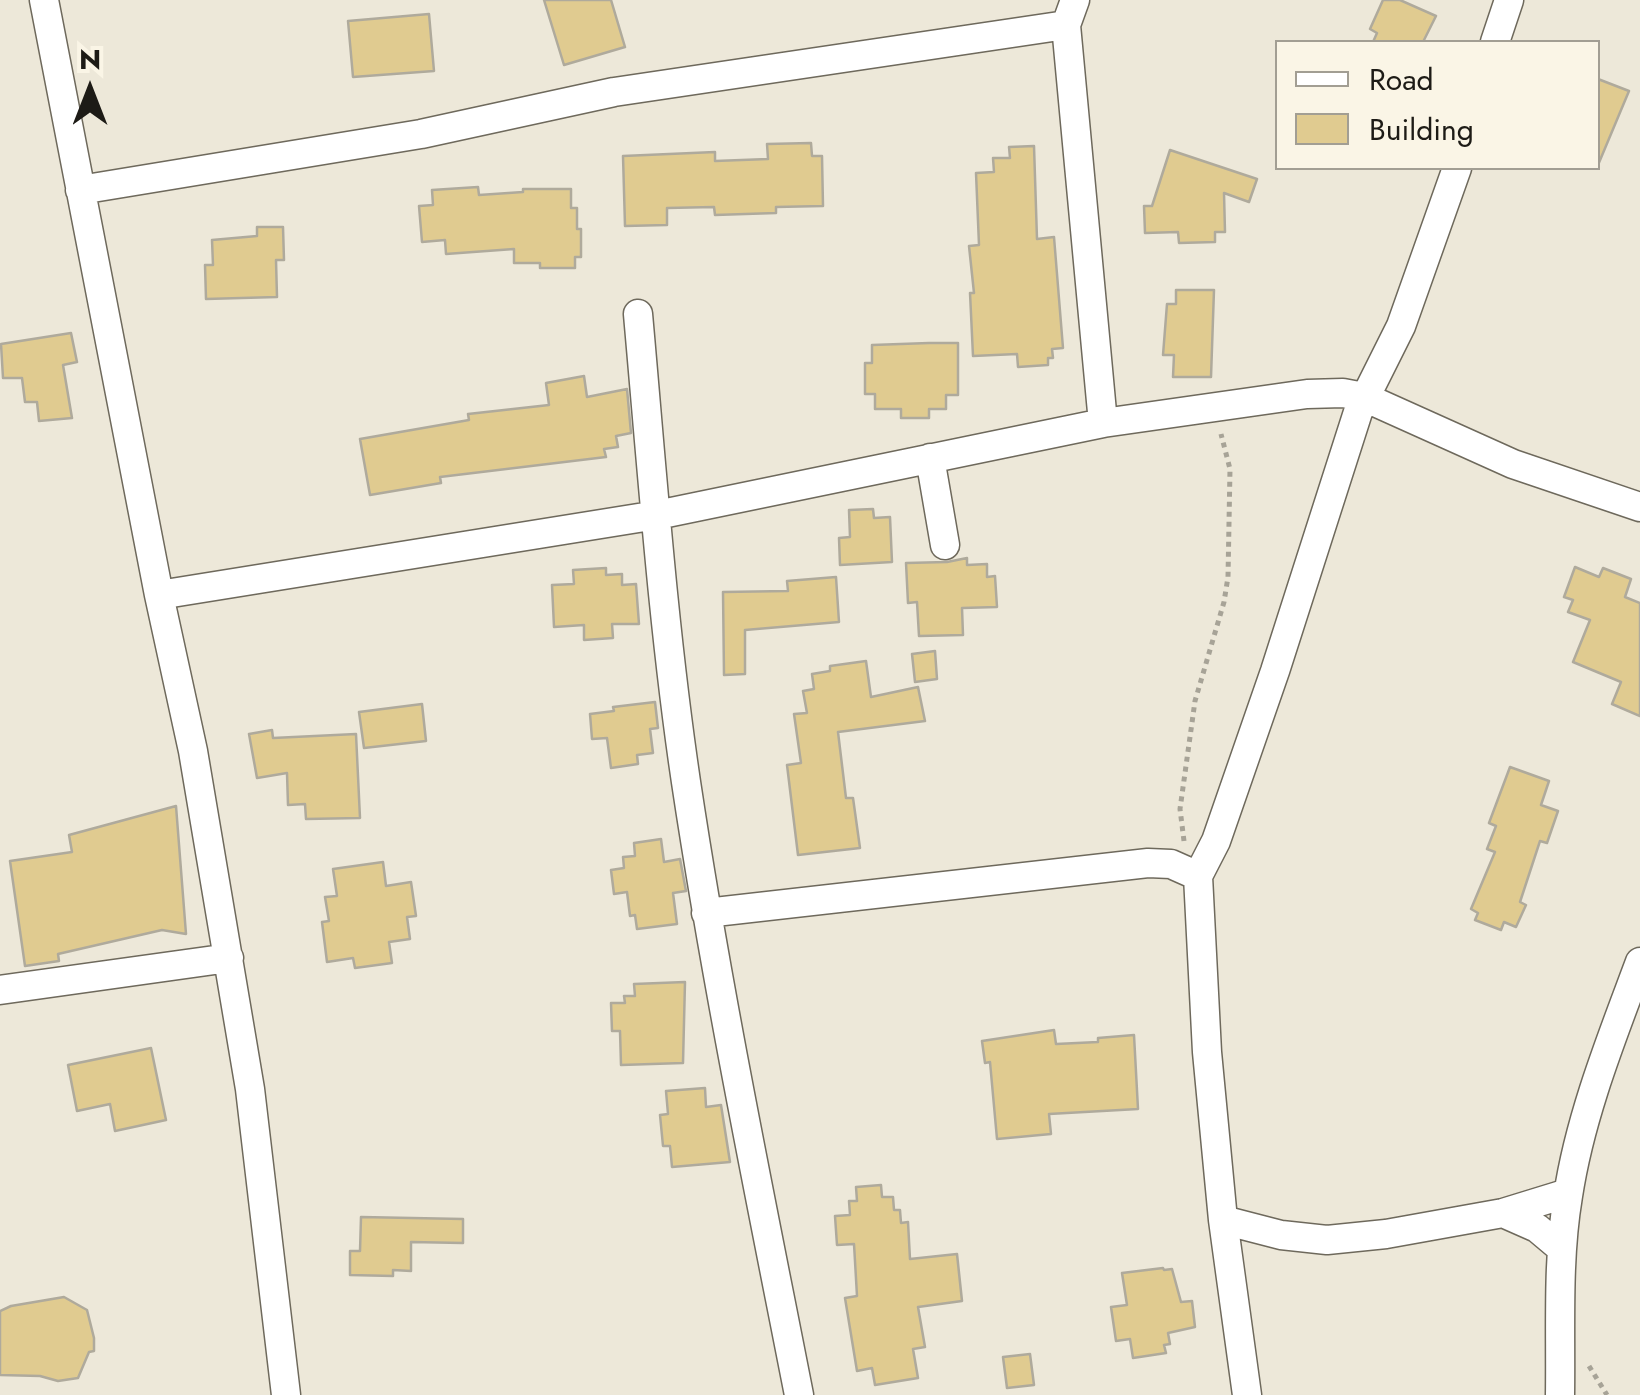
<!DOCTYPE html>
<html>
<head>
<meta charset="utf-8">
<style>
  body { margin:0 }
  #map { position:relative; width:1640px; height:1395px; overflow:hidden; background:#ede8d9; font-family:Jost,sans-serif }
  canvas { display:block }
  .legend { position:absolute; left:1275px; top:40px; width:325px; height:130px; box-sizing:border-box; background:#faf5e6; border:2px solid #a29e93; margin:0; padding:12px 18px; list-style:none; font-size:30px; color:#1d1b16 }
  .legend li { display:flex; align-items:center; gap:20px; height:50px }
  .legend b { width:50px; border:2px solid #a29e93 }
  .north { position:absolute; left:40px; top:40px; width:100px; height:100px; -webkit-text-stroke:8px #faf5e6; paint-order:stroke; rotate:0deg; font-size:28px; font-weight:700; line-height:40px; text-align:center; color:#1d1b16 }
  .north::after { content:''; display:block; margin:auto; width:35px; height:45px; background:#1d1b16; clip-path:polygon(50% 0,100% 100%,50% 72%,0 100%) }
</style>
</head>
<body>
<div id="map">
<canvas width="1640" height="1395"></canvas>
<ul class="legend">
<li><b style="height:12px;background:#fff"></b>Road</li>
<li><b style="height:28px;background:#e0cb90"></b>Building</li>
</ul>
<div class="north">N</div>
</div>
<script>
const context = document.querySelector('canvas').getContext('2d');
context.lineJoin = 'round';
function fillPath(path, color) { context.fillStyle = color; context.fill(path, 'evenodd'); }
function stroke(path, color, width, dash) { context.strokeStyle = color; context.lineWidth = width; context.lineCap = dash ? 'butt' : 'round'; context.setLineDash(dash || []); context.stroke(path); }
const building = new Path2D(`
  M544,0H611L625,47L564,65Z
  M1383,0H1400L1436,16L1423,42H1373L1377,33L1370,29Z
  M429,14L434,71L353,77L348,21Z
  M1598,79L1629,91L1598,165Z
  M811,143L812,156H822L823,206L776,207V213L715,215L714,207L667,208V225L625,226L623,156L715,152V161L768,159L767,144Z
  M1034,146L1037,239L1054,237L1063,348L1052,349L1053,358H1048V365L1018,367L1017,354L973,356L970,293H974L969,246L979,245L976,173L994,172L993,158H1010L1009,147Z
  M1170,150L1257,179L1249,202L1224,193L1225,232H1215V242L1179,243L1178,232L1145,233L1144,206H1152Z
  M478,187L479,195L523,192V189H571V208H577V229H581V257H575V268H540V263H514V249L446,254L445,240L422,242L419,206L433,205L432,190Z
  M257,227H283L284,260H276L277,297L206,299L205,265H213L212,240L257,236Z
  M1176,290H1214L1211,377H1173L1174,355H1163L1167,304H1176Z
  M71,333L77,362L63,365L72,418L39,421L37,402H25L22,378H3L1,344Z
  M929,343H958V395H946V409H929V418H901V409H875V394H865V363H872V345Z
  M584,376L587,397L627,389L631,433L616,436L618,447L604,449L606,457L440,477L441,483L370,495L360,439L469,420L468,414L549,405L546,383Z
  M873,509L874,518L890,517L892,562L840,565L839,538L850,537L849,510Z
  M967,558V565L987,564V577L995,576L997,607L962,608L963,635L919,636L917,602L908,603L906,563L947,562Z
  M1575,567L1599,577L1603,568L1631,579L1625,597L1640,603V716L1612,704L1621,682L1573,662L1590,620L1568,612L1573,600L1564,597Z
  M606,568V575L622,574V585L636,584L639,624H612L613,638L584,640V625L554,627L552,585L574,584L573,570Z
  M836,577L839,622L745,630V674L724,675L723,592L788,591L787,581Z
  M935,651L937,679L915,682L912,654Z
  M866,661L871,697L918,687L925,721L838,732L846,798H853L860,848L798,855L787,765L801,763L794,714L807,713L803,691L814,689L812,674L830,671V666Z
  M655,702L658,728L650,729L653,753L637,755L638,764L611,768L607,738L592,739L590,714L614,711L613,707Z
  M422,704L426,741L364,748L359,712Z
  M272,730L273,738L356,734L360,818L306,819L305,804L288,805L287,773L257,778L249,734Z
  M1510,767L1549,781L1541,805L1558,811L1547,843L1540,841L1520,902L1526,905L1516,927L1504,922L1501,930L1475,920L1478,913L1471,909L1495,852L1487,849L1496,826L1489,823Z
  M176,806L186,934L162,930L58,954L59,961L25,966L10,861L72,852L69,835Z
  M661,839L664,862L680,859L686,891L673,893L677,924L637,929L635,915L630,916L627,892L614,894L611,870L624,868L623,857L635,856L634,843Z
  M383,862L386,886L411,882L416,916L407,917L410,939L389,942L392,963L355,968L353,958L327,962L322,922L329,921L325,897L337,896L333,869Z
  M685,982L683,1063L621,1065L620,1031H612L611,1003H625L624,996H635L634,984Z
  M1054,1030L1056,1044L1098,1042V1038L1134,1035L1138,1109L1049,1114L1051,1134L997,1139L990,1062L985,1063L982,1041Z
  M151,1048L166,1120L115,1131L110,1104L77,1111L68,1065Z
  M705,1088L706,1107L721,1105L730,1162L672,1167L670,1146H663L660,1115L668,1114L666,1091Z
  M881,1185L882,1197H893L894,1210H900L901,1223L908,1222L910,1259L957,1254L962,1301L918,1307L925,1347L913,1349L918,1378L875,1385L872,1368L857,1371L845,1298L857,1296L854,1244L837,1245L835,1216L850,1215L849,1201H857L856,1187Z
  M361,1217L463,1219V1243L411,1242V1271L393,1270V1276L350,1275V1251H360Z
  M1163,1268L1164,1270L1172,1269L1181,1302L1192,1301L1195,1327L1168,1333L1170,1344L1164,1345L1166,1353L1133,1358L1130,1339L1116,1341L1111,1307L1127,1305L1122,1273Z
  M64,1297L87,1310L94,1338V1351L89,1352L78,1378L58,1381L40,1376L0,1375V1311L11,1306Z
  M1030,1354L1034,1385L1007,1388L1003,1357Z`);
const path = new Path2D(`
  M1184,841L1180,809L1195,701L1224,602L1228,577L1230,469L1221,434
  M1589,1366L1607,1395`);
const minor = new Path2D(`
  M44,0L159,595L193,751L250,1089L286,1395
  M1075,0L1066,25L1103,423
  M1495,42L1509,0
  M80,190L421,134L614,92L1066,25
  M638,314C652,470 663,627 686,782C717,988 759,1191 799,1395
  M930,458L945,545
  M159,595L657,515L1103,423L1307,394L1343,393L1364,397L1513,464L1640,507
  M706,913L1148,863L1171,864L1198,876
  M0,990L229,958
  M1503,1213L1537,1228L1562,1249
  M1223,1220L1281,1235L1327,1240L1386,1234L1503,1213L1568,1193
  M1247,1395L1223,1220L1207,1052L1198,876L1216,841L1275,671L1358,412L1401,326L1457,168
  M1560,1395C1561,1329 1557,1261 1568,1196C1580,1116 1612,1037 1640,962`);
fillPath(building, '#e0cb90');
stroke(building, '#afaa9c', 2.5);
stroke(minor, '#6e695c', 31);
stroke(path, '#a7a397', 5, [5, 5]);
stroke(minor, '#fff', 28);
</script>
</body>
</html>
